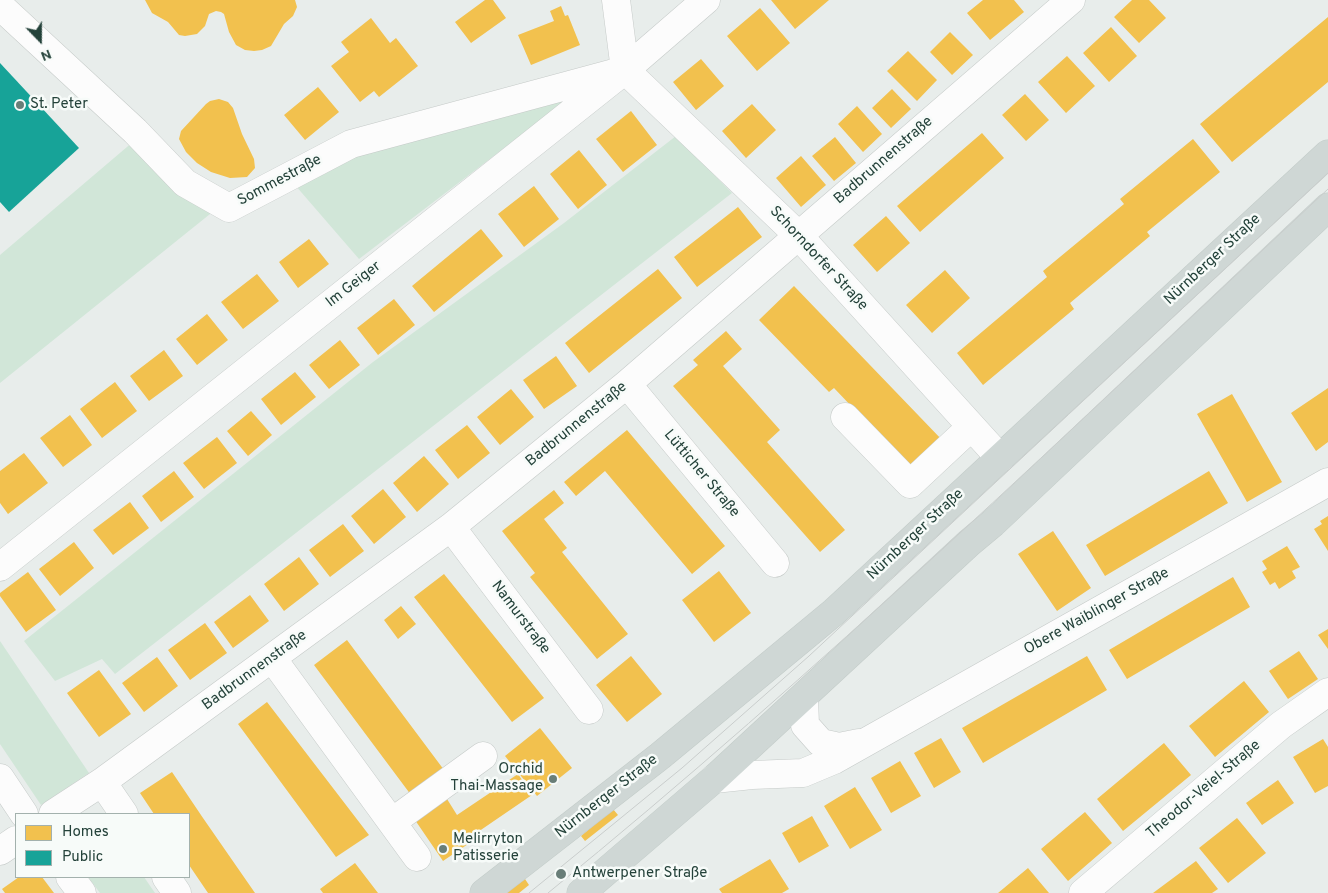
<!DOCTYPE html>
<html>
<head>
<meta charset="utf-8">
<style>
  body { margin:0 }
  #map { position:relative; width:1328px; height:893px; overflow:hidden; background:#e8edeb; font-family:Overpass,sans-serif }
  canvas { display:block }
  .legend { position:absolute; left:15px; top:813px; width:175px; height:65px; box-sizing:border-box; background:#f7fbf9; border:1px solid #a3b1ad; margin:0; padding:6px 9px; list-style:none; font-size:15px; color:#24423a }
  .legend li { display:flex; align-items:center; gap:10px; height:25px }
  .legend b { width:25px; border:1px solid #a3b1ad }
  .north { position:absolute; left:15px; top:15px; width:50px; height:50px; -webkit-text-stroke:4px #f7fbf9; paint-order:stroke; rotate:158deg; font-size:14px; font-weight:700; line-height:20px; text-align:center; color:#24423a }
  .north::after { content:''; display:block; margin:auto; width:18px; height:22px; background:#24423a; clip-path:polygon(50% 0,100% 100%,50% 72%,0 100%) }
</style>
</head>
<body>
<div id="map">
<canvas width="1328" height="893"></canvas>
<ul class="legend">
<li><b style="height:14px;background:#f2c14e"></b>Homes</li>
<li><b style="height:14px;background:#17a398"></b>Public</li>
</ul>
<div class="north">N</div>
</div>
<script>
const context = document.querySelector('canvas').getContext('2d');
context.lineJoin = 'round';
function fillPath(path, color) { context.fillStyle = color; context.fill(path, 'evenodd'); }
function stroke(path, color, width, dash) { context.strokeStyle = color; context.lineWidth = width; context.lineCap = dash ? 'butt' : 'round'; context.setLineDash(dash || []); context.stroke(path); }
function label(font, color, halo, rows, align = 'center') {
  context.font = font + ' Overpass,sans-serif'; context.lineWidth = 5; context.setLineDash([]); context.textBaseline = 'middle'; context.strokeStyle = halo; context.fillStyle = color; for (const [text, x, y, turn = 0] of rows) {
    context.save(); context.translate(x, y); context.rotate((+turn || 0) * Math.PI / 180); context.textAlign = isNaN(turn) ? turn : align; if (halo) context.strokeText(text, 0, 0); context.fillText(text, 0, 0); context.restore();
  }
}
const green = new Path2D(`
  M580,90L359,259L295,185L360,152Z
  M676,136L732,193L115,674L102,659L55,681L24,641L373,362L564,223Z
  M134,141L215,210L0,383V255Z
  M0,641L89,773L41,805L0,744Z
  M88,877H144L155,893H100Z`);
const homes = new Path2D(`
  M145,0H295L297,7L293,16L284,24L271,46L262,50L254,51L245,50L236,45L229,32L224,14L221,12L216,11L209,14L205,26L197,34L185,36L179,35L168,22L152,13Z
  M485,0H493L506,18L471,43L455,22Z
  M771,0H829L795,29Z
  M983,0H1014L1024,12L990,40L967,13Z
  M1132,0H1149L1166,18L1139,43L1114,17Z
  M561,6L565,16L568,15L580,45L531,65L518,35L554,21L550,11Z
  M760,8L790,43L757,71L727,36Z
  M1328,17V82L1232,162L1200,124Z
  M371,18L390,43L396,38L418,66L379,97L374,91L360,102L331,66L349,52L341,42Z
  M1111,27L1137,56L1109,82L1083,53Z
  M950,32L973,55L952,75L930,52Z
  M908,51L937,80L917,101L887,71Z
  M1067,56L1095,86L1066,113L1038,82Z
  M701,59L724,86L696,110L673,82Z
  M318,87L339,112L305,140L284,115Z
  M892,89L911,109L891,128L872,108Z
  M1025,94L1049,120L1026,141L1002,115Z
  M219,99L228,102L233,108L242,134L254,159L255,168L247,177L230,178L211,172L197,163L186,152L179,139L181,131L206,104L210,101Z
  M752,104L776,130L746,158L722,131Z
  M857,106L882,134L863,152L838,124Z
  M631,111L657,145L623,172L596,139Z
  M982,133L1004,158L920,232L897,206Z
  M835,137L856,163L834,181L812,156Z
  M1193,139L1220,172L1147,232L1150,236L1070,303L1074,309L983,385L957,353L1047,277L1043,271L1124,204L1120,199Z
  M579,150L607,185L578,209L550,174Z
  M801,156L826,185L801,207L776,178Z
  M534,186L559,219L524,247L498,214Z
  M738,207L762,237L697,287L674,257Z
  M886,216L910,243L877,272L853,245Z
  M481,229L503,256L434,312L412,286Z
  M309,239L329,264L298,288L279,262Z
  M658,269L682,298L589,373L565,343Z
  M945,270L970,298L932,333L906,305Z
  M257,274L279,301L243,329L221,302Z
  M794,286L944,442L913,471L834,388L829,392L759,320Z
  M394,299L415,325L378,355L357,328Z
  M207,314L228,340L197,365L176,339Z
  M726,331L742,349L723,366L780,430L767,442L845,530L820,552L673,386L698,365L693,360Z
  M340,340L360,365L329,389L309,365Z
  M164,350L183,376L149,401L130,376Z
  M556,356L577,386L544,409L523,380Z
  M295,372L316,397L281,425L261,399Z
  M115,382L137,411L102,438L80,409Z
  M1328,388V442L1316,451L1291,413Z
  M511,389L534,417L500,445L477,417Z
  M1232,394L1282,482L1247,502L1197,414Z
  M251,411L272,435L248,456L227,431Z
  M70,415L92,445L63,467L40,438Z
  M467,425L490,453L458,479L435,450Z
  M627,430L725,546L692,574L605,471L576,496L564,482Z
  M217,437L237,463L204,489L183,463Z
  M24,453L48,483L8,514L0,503V471Z
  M424,456L449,484L417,512L393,483Z
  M174,471L194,497L161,522L142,496Z
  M1209,471L1228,503L1105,576L1086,545Z
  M383,489L406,517L374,544L351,516Z
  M554,490L564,503L544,519L567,548L562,552L628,634L597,659L530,577L535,573L502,531Z
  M130,502L149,528L113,555L93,530Z
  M1328,516V551L1314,529L1322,524L1320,521Z
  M343,524L364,551L330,577L309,550Z
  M1053,531L1091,588L1057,611L1018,554Z
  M74,542L94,568L60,596L39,569Z
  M1287,546L1300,567L1292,571L1296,578L1279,589L1275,582L1270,585L1262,572L1267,569L1262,561Z
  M299,557L319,584L284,611L264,584Z
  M719,571L751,613L714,642L682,600Z
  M28,572L56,610L26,632L0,596V593Z
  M444,574L544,698L512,722L414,597Z
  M1233,577L1250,607L1127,679L1109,650Z
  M250,595L269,621L233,648L214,622Z
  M401,606L416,624L398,639L384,620Z
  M205,623L227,653L190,680L168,650Z
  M1328,629V649L1318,635Z
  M347,640L447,774L414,799L314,665Z
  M1299,651L1318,679L1288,699L1269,671Z
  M631,656L662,694L627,722L596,685Z
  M1087,656L1107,690L983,763L962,728Z
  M157,657L178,686L144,712L122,683Z
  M99,670L131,714L99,737L67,693Z
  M1244,681L1269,712L1215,757L1189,726Z
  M267,702L369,835L336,857L238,724Z
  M540,728L572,768L537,796L505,756Z
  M941,738L961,772L934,788L914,753Z
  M1323,739L1328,747V786L1315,793L1293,757Z
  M1164,743L1191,775L1123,831L1097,799Z
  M900,761L921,796L891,813L871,778Z
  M172,772L203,818L255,893H208L189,865V814H154L140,793Z
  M518,774L532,795L472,836L474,840L443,861L415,820L447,799L457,815Z
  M1278,780L1294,803L1262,825L1246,803Z
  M855,787L882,830L850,849L824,806Z
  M613,809L618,815L585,841L581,836Z
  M1085,812L1112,843L1068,881L1041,849Z
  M812,816L829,846L799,863L782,833Z
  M1237,818L1266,853L1228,883L1199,848Z
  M770,859L789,889L782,893H722L719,889Z
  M1196,861L1218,889L1212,893H1153Z
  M355,863L378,893H323L320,889Z
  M1028,868L1049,893H998Z
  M19,877H42L54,893H5L2,889Z
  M525,879L529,885L519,893H506Z`);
const public = new Path2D(`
  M0,63L79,148L9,212L0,202Z`);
const minor = new Path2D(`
  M616,0L625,70
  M0,6L135,131L185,183L229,208L351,144L614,73
  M625,70L798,235L1000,458
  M627,384L775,563
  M845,417L910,484L971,427
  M451,527L589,710
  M0,567L625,70L706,0
  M272,658L417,857
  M804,698L805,725L821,743L839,747L859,743
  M0,778L24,814
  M714,779L752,775L803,773L834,760L1328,482
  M102,782L124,814
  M53,814L102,782L451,527L627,384L1071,0
  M392,822L483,756
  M0,851L16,840
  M70,877L82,893
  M166,877L177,893
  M1083,893L1281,725L1328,692`);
const major = new Path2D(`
  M484,893L660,756L834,612L1328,154
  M581,893L714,779L969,543L993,523L1328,207`);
const tram = new Path2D(`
  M529,893L682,768L809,656L1328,173
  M548,893C820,672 1072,428 1328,189`);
const markers = [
  [20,105,5,"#697e78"],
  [553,779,5,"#697e78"],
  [443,849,5,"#697e78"],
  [561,874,6,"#697e78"]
];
const poiNames = [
  ["St. Peter",30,105],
  ["Orchid",543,770,"right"],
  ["Thai-Massage",543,787,"right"],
  ["Melirryton",453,840],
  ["Patisserie",453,857],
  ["Antwerpener Straße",572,874]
];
const streetNames = [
  ["Badbrunnenstraße",884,161,-41],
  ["Sommestraße",280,181,-28],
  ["Schorndorfer Straße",818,259,47],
  ["Nürnberger Straße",1213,260,-43],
  ["Im Geiger",354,285,-38],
  ["Badbrunnenstraße",577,425,-39],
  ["Lütticher Straße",701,474,50],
  ["Nürnberger Straße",916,535,-43],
  ["Obere Waiblinger Straße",1097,612,-29],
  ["Namurstraße",520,618,53],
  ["Badbrunnenstraße",255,671,-36],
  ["Theodor-Veiel-Straße",1204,790,-40],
  ["Nürnberger Straße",607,797,-38]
];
fillPath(green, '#d1e6d8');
fillPath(homes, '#f2c14e');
fillPath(public, '#17a398');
stroke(minor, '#c5cac8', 29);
stroke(major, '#c3ccc9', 29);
stroke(minor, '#fcfcfc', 28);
stroke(major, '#cfd7d5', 28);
stroke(tram, '#c9cdcc', 1);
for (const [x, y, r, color] of markers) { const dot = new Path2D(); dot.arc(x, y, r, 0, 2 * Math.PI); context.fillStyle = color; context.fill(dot); stroke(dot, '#f7fbf9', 2); }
label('15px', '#24423a', '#f7fbf9', poiNames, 'left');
label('15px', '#24423a', '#f7fbf9', streetNames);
</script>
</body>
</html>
